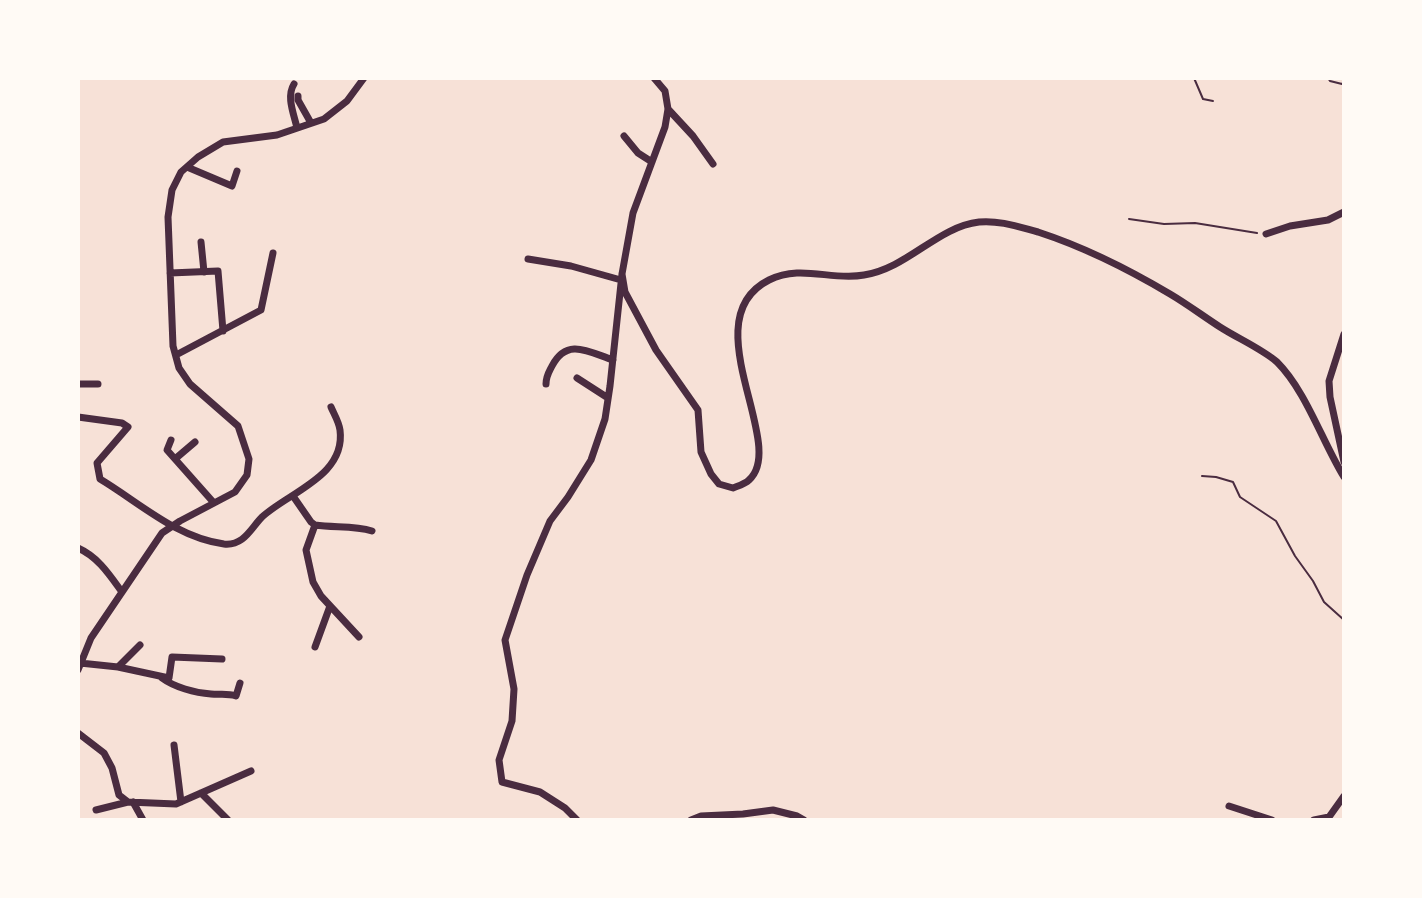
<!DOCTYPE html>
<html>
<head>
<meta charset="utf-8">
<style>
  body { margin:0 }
  #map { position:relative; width:1422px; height:898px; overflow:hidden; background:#f7e1d7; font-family:"DejaVu Sans",sans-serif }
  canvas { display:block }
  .frame { position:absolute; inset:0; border:80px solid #fffaf5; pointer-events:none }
</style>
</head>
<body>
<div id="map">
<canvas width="1422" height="898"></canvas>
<div class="frame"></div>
</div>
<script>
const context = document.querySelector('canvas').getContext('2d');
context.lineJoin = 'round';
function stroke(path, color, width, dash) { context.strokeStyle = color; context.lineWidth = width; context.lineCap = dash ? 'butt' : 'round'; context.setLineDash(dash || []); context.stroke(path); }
const path = new Path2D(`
  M1194,78L1203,99L1213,101
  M1328,78L1330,81L1342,84L1344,82
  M1129,219L1164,224L1195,223L1257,233
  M1202,476L1216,477L1233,482L1240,497L1276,521L1295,556L1313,581L1324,602L1344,620`);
const minor = new Path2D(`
  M294,84C286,97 294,114 297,128
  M298,96V100L311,123
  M668,109L693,136L713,164
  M624,136L638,153L652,162
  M187,167L232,186L237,171
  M1266,234L1290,226L1328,220L1344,212
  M201,242L204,272
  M528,259L571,266L621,280
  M170,273L218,271L223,331
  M622,274L625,292L656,350L698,410L701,452L711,474L719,484L733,488C738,486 745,484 749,480C789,445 691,319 769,280C801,264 831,281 864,275C908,268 937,227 979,222C999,220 1019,227 1038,232C1084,247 1128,269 1170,294C1187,304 1203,316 1220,327C1237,338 1262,349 1277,362C1306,391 1322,441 1344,477
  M1344,334L1329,381L1330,397L1344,462
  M176,355L261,310L273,253
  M577,378L608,398
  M78,384H98
  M546,384C546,376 549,372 552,366C567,337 589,352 613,360
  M78,417L122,423L128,427L97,463L100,479C140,503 177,538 224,544C244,546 251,528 262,517C289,492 346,476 340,430C339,422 334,414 331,407
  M171,440L167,450L214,503
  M175,459L195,442
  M293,496L311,522L315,525L306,550L313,582L321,596L359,637
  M315,525C334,528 354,525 372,531
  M78,548C98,557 109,574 122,592
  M315,647L330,606
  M80,663L118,667L140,645
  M118,667L169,678L172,657L222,659
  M78,670L91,638L162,533L180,521L235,492L247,475L249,459L238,426L190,384L179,368L173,346L168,217L172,190L181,172L198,157L223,142L277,135L324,119L347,101L364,78
  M162,678C174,687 195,693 211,694C220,695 227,693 236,696L240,683
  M78,733L104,753L112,768L119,795L128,802L176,804L251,771
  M174,745L181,802
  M201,793L228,820
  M133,802L143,820
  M1229,806L1272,820
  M96,810L128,802
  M577,820L565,808L540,792L502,782L499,760L512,721L514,689L505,640L527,575L550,521L568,497L591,460L605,419L610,386L622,274L633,213L665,127L668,109L665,91L654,78
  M691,820L701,816L743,814L773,810L797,816L804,820
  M1314,820L1329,817L1344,796`);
stroke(path, '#4a2c40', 2);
stroke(minor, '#4a2c40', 7);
</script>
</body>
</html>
